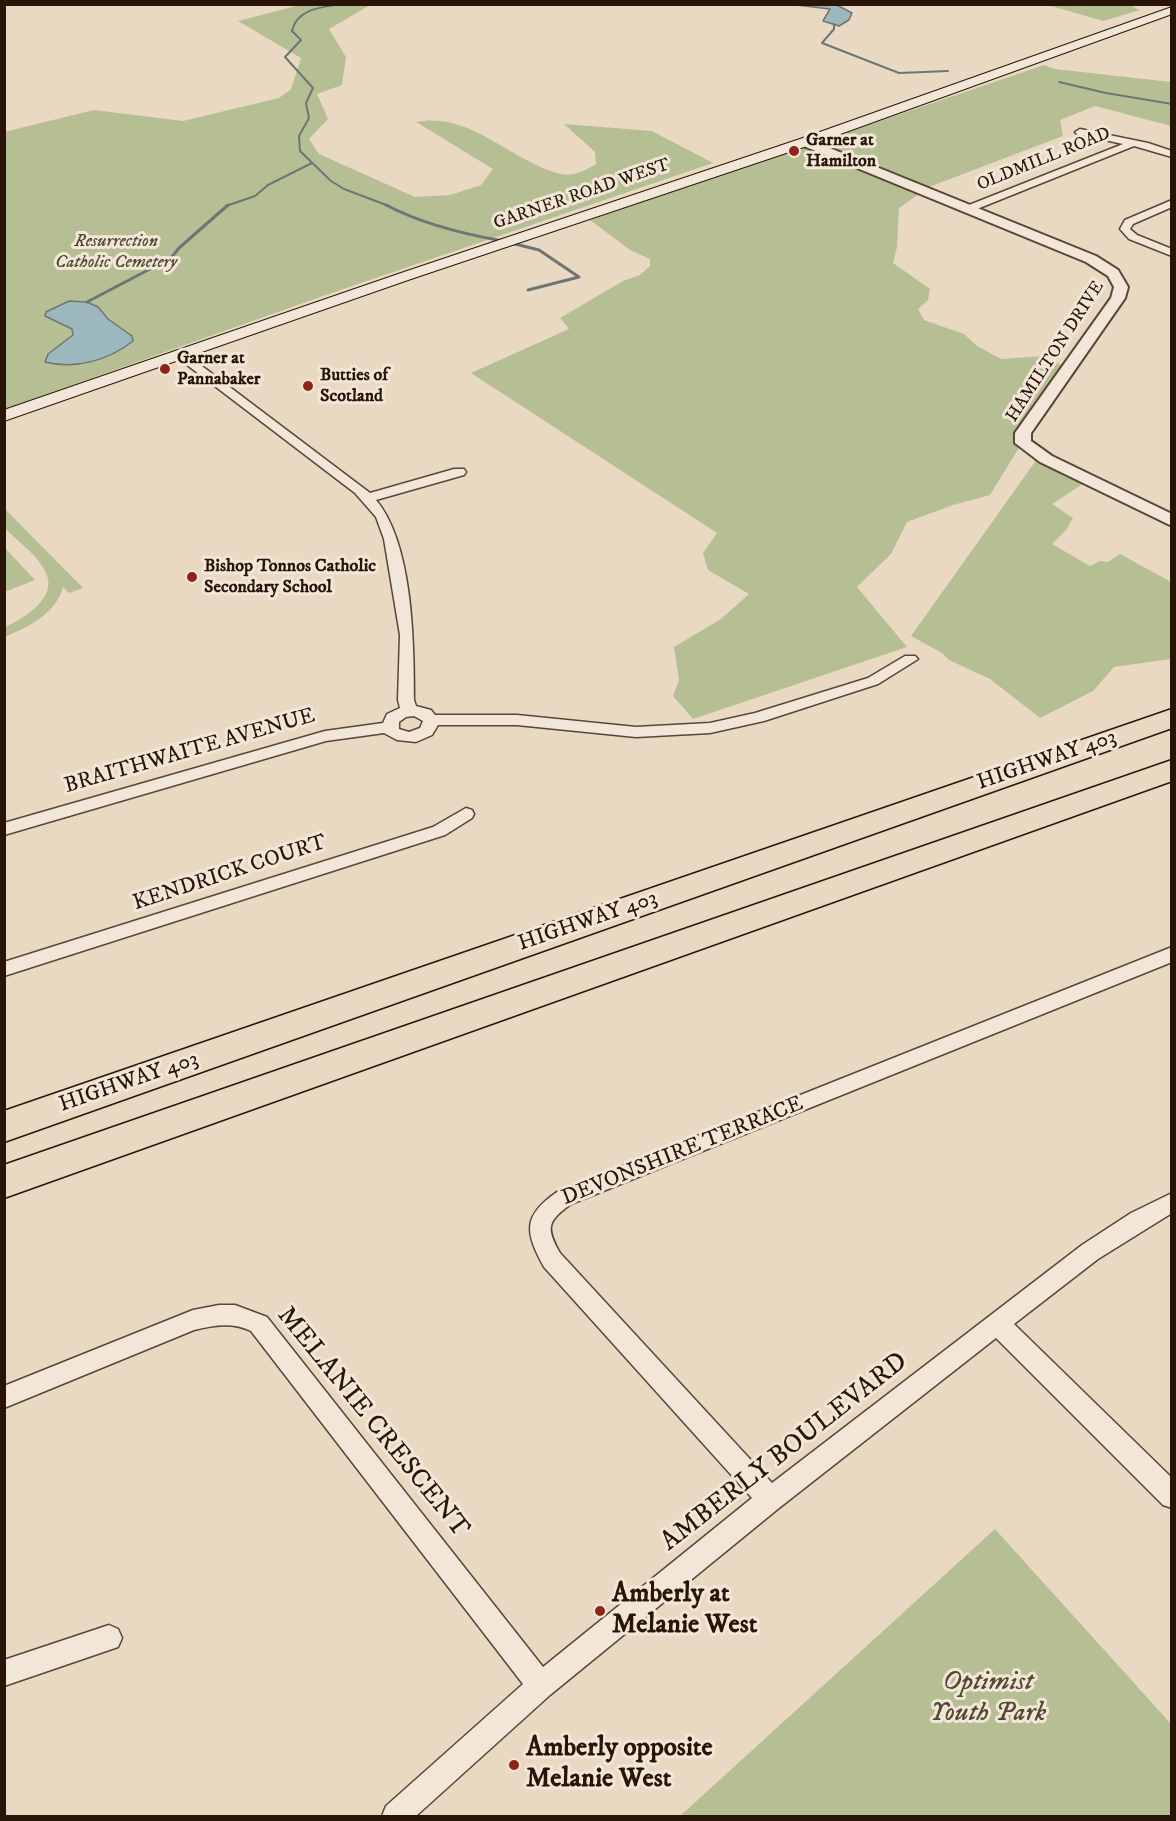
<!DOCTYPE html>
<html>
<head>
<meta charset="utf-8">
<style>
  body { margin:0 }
  #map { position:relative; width:1176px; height:1821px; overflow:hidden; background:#ead9c2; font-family:"IM FELL DW Pica",serif }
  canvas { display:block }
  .frame { position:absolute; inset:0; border:6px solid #281507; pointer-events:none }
</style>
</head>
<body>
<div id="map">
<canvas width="1176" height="1821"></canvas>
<div class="frame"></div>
</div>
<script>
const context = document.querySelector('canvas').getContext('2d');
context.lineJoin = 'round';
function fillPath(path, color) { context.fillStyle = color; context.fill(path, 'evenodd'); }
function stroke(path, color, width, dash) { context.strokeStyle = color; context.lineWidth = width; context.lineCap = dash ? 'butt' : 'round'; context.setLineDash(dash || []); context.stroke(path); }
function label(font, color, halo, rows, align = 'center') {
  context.font = font + ' "IM FELL DW Pica",serif'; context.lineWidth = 6; context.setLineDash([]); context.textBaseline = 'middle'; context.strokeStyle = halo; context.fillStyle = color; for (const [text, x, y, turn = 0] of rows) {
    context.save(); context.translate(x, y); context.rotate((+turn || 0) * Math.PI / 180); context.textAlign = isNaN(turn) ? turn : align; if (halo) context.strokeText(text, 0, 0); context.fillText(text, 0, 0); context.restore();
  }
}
const green = new Path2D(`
  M372,4L329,29L346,57L342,85L317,94L328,119L309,139L319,154L415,197L450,195L481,185L493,169L416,122C471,111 511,162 561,174C574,177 586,170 596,164L595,152L564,124L652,131L713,163L323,296L5,409L4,132L94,110L183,121L279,98L291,89L301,58L238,21L300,5Z
  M1048,5H1129L1140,10L1103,21Z
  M1044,65L1055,69L1171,82V126L1095,106L1060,120L1063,136L929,187L899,208L897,247L893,263L930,289L928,300L918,309L924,320L964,334L977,346L1001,359L1042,356L1068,368L990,495L953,505L907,522L891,554L857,587L907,647L693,719L673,696L679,680L674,647L721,619L749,594L708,570L703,553L717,533L471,373L569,329L560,318L623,281L640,275L650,266V259L630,250L590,220Z
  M1037,459L1084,483L1052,504L1073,518L1066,530L1052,544L1090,566L1100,561L1108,562L1120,554L1171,582V659L1114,667L1093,691L1040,718L990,679L949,660L942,653L911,636Z
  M5,509L83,588L69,593L63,587C56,614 28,627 5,637V627C23,619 58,598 46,573C39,556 17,541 5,528Z
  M5,548L35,580L5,592Z
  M995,1529L1171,1724V1816H680Z`);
const water = new Path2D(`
  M796,5H837L852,13L849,20L839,26L823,21L830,9Z
  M69,301L87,302L98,307L108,319L132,336L133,341C109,360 75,370 45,362L48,354L73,335L72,329L45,316L46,312Z`);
const streamFar1 = new Path2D(`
  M343,4C323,7 297,8 292,31L301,40L285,57L313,88L306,103L309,118L299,136L300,151L331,181L344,189L389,206
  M834,24V29L822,43L899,73L948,71
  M1059,82L1106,93L1172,104
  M226,206L255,196L268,185L312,163`);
const stream = new Path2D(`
  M386,205C422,224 463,234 503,241
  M511,243L539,250L579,277L528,290
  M87,302L171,258L179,248L228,205`);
const minor = new Path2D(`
  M1080,129L1148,143L1172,151V157L1134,146L972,211H964V207L1123,144L1077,134L1075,132Z
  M1172,200V207L1133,224L1130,229L1137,235L1172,249V256L1129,239L1120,229L1125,220Z
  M182,351L370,493L454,469H464L466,472L464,475L376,500C413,544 414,643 414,700L416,706L431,710L435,715H517L636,727L710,723L755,713L868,678L905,656H915L918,659L878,684L764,721L710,733L636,737L517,725H438L432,735L416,742L397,740L384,733L326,741L4,835V823L325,731L383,723L387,714L400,708L398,700L400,635L384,539L376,517L355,493L178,358V352ZM414,716L423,721L420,728L409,732L399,729V722L406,717Z
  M466,808L472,810L474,814L472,818L445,835L4,976V962L433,827Z
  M1172,947V962L571,1204C548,1221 545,1227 560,1253L772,1483L1082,1245L1131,1213L1172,1193V1213L1098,1259L1014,1324L1172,1478V1508L1163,1505L996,1338L779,1508L550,1695L416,1816H382L386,1806L523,1684L251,1331C233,1322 214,1325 194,1330L4,1408V1386L193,1310L219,1305H235L267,1317L543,1667L752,1498L544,1267C525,1232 522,1216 557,1192Z
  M109,1625L118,1629L122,1638L118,1647L4,1686V1660Z`);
const tertiary = new Path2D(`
  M805,138L1096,256L1118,270L1128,287L1125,298L1031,433V441L1052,456L1172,514V526L1040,462L1015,443V433L1111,298L1114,287L1108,276L1086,262L801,145L799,142Z`);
const secondary = new Path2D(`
  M1172,7V14L810,145L411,279L4,421V410L401,273L800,139Z`);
const motorway = new Path2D(`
  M1172,709V728L4,1142V1111Z
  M1172,760V781L4,1198V1165Z`);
const markers = [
  [794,151,6,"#8f2418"],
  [165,369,6,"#8f2418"],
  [308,386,6,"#8f2418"],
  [192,577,6,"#8f2418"],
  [600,1611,6,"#8f2418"],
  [514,1765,6,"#8f2418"]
];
const farPoinames = [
  ["Garner at",806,141],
  ["Hamilton",806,162],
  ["Garner at",177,359],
  ["Pannabaker",177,380],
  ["Butties of",320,376],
  ["Scotland",320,397],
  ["Bishop Tonnos Catholic",204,567],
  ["Secondary School",204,588]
];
const farStreetnames = [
  ["OLDMILL ROAD",1044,160,-22],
  ["GARNER ROAD WEST",582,195,-19],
  ["HAMILTON DRIVE",1056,352,-57]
];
const farParknames = [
  ["Resurrection",116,242],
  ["Catholic Cemetery",116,263]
];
const streetNames = [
  ["BRAITHWAITE AVENUE",190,752,-16],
  ["HIGHWAY 403",1047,761,-19],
  ["KENDRICK COURT",230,874,-18],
  ["HIGHWAY 403",588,922,-19],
  ["HIGHWAY 403",129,1083,-19],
  ["DEVONSHIRE TERRACE",683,1152,-22]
];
const nearStreetnames = [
  ["MELANIE CRESCENT",372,1423,51],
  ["AMBERLY BOULEVARD",785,1453,-38]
];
const nearPoinames = [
  ["Amberly at",612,1595],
  ["Melanie West",612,1626],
  ["Amberly opposite",526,1749],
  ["Melanie West",526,1780]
];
const nearParknames = [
  ["Optimist",988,1683],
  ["Youth Park",988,1714]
];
fillPath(green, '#b6bf94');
fillPath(water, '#9db7be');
stroke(water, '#6e7675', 1.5);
stroke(streamFar1, '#6e7675', 2);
stroke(stream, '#6e7675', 3);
stroke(minor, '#584636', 3);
stroke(tertiary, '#584636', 4);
stroke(secondary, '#281507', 2);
stroke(motorway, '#281507', 3);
fillPath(minor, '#f1e6d7');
fillPath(tertiary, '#f1e6d7');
fillPath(secondary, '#f1e6d7');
fillPath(motorway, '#ead9c2');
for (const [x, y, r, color] of markers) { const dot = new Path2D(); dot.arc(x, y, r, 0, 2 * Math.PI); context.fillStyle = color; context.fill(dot); stroke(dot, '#f1e6d7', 2); }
label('bold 18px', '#281507', '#f1e6d7', farPoinames, 'left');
label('18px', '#281507', '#f1e6d7', farStreetnames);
label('italic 18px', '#534831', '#f1e6d7', farParknames);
label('22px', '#281507', '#f1e6d7', streetNames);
label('27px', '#281507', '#f1e6d7', nearStreetnames);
label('bold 27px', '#281507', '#f1e6d7', nearPoinames, 'left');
label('italic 27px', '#534831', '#f1e6d7', nearParknames);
</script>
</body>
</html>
